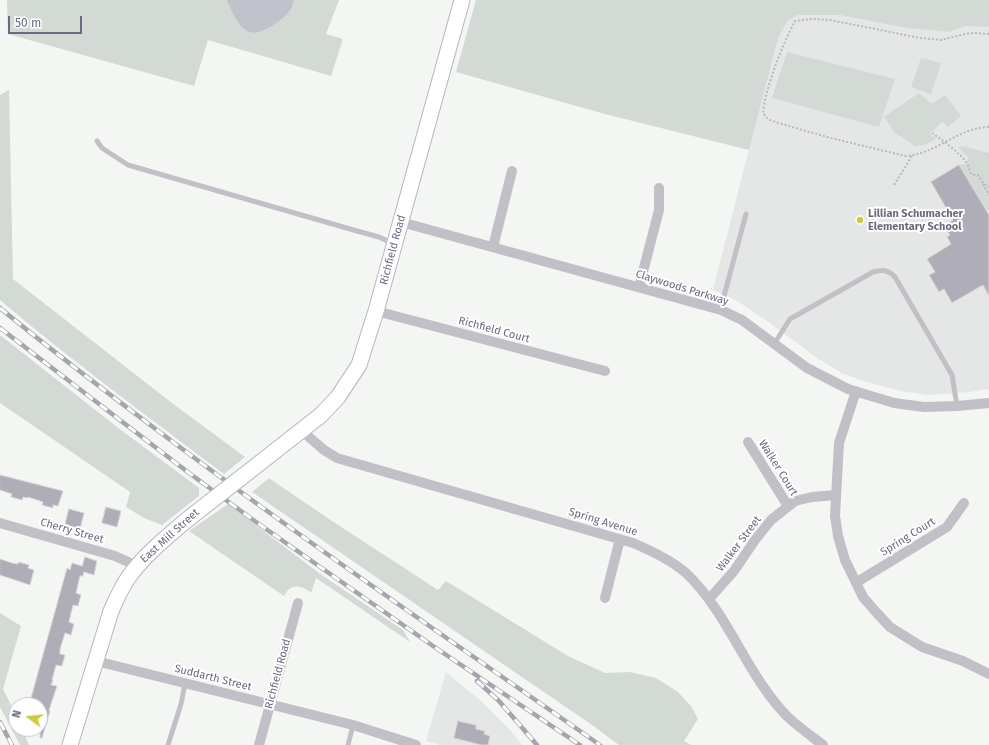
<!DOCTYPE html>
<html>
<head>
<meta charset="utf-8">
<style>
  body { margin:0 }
  #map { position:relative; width:989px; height:745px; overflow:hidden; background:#f4f6f3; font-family:"Fira Sans",sans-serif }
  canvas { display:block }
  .north { position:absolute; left:8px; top:697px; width:40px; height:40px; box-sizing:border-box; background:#fff; border:1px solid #c5c3cc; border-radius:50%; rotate:285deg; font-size:11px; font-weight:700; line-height:16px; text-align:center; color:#6e6980 }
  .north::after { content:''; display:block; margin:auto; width:14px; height:18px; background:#cacc3d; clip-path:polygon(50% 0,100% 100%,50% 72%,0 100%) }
  .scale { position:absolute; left:8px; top:16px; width:74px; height:18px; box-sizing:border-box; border:2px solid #6e6980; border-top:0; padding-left:5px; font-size:12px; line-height:14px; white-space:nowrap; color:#6e6980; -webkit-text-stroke:3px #fff; paint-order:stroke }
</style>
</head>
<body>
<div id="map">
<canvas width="989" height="745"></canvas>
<div class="north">N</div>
<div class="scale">50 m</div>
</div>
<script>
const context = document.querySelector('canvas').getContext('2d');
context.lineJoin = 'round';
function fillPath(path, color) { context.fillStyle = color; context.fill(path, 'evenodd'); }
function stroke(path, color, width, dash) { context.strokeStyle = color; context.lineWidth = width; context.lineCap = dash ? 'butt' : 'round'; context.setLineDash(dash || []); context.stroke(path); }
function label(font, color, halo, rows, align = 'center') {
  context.font = font + ' "Fira Sans",sans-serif'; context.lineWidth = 4; context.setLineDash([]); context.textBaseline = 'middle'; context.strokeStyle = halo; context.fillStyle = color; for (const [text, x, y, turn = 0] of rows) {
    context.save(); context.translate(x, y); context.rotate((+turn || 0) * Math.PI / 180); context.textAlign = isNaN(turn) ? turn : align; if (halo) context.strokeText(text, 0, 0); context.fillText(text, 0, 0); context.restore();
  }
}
const built = new Path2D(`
  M787,0H989V389L970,392L927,395L901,391L873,384L843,374L817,358L767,321L734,299L713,290Z
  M446,672L481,701L511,731L522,745H440L426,741Z`);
const green = new Path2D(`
  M7,0H339L326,34L343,39L331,76L208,40L194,86L8,34Z
  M476,0H989V27L965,26L949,32L907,28L840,15H798L788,20L778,38L749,150L605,114L456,72Z
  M787,52L895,79L879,127L772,98Z
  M921,58L941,63L931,94L911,87Z
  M9,90L13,279L172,403L245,457L224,474C148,417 72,361 0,300V95Z
  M919,93L932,104L945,95L961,116L948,127L942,122L930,134L936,139L924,145L915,146L895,133L884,117Z
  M963,146L989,153V209L987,211L959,165L967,164L968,157L958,147Z
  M0,335L117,427L199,488V496L162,525L144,518L126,507L130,492L0,403Z
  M269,478L329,519L438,590L446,581L568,656L605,673L630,672L656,678L678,692L691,706L698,719L684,741L691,745H619L592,725L252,492Z
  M228,504L319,573L403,630L410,642L316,578L311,593C301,584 290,584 284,596L189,531Z
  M0,613L21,626L3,689L16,715V729H22L29,745H20L0,707Z`);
const water = new Path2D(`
  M227,0H294C293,5 291,10 287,14C281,21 259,36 250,32C239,29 231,10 227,0Z`);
const building = new Path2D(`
  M959,165L989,215V296L983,285L952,303L944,289L939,292L929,275L935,272L927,259L951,244L947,237L950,235L944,226L953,220L931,182Z
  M0,475L63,491L58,506L53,505V508L42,505L43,502L28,497V498L23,497L22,500L11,497L12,494L0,490Z
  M106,507L121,511L117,527L102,523Z
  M69,509L84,513L80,529L65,525Z
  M85,557L97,561L94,575L84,572L83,576H80L76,593L81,595L78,606L73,605L69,622L74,624L71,635L65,633L60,649V654L65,655L62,666L56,665L52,680H53L51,685L57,686L49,710L50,711L42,738H40V701L31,698L67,568L70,570L72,563L82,566Z
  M0,559L12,563L18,564L19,562L29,565L28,568L34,570L30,585L0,575Z
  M458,721L476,725V729L485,731L484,734L490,736L488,745H481L454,738Z`);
const path = new Path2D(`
  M989,34L974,33L965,34L941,40L920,38L830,20L812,19L795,21C783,43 765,89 763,113L768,119L775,122L827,137L905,156C935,155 959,127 989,127
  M932,133C941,139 961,154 967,163C970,168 968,176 978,175L983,183L989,187
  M983,184L989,195
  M894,185L912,156`);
const lane = new Path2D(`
  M97,141L102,148L128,165L357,231L379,237L394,244
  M716,309L724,296L746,214
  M774,344L790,319L873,272C883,269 888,270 895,277L952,375L957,406
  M168,745L181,704L185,684
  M348,745L353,725`);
const street = new Path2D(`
  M401,222L721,310L742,320L807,368L848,389L894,403L924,407L957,406L989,403
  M493,247L512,171
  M639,287L659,210V188
  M376,311L605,371
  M856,391L839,443L835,516L838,536L845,560L863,597L875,611L890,627L922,647L963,661L989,674
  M302,431L324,450L337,458L633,543C652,551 671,560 686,573C727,612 745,670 783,712C794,724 810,735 823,745
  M748,442L788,506
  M0,523L115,556L137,566
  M857,582L947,527L964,503
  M605,598L620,539
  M709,599L734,571L755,540L771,520L795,501L812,497L836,495
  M96,661L353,725L416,745
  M259,745L298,603`);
const secondary = new Path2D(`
  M261,462L321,415L338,397L359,365L376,311L462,0
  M70,745L111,611C116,600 121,588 128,578C144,555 167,537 188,519`);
const rail = new Path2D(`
  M0,308C50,349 101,388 153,427C299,537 450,640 600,745
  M0,328L189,473L256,522L433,646L580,745
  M477,681L499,701L537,745
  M0,722L12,745`);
const secondaryBridge = new Path2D(`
  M188,519L261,462`);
const markers = [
  [860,220,4,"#cacc3d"]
];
const poiNames = [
  ["Lillian Schumacher",868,214],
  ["Elementary School",868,227]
];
const streetNames = [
  ["Richfield Road",393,250,-75],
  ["Claywoods Parkway",682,288,17],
  ["Richfield Court",494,330,15],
  ["Walker Court",778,468,58],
  ["Spring Avenue",603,522,17],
  ["Cherry Street",72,531,16],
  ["East Mill Street",170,536,-42],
  ["Spring Court",908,537,-32],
  ["Walker Street",739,544,-53],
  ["Richfield Road",278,674,-75],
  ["Suddarth Street",213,678,14]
];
fillPath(built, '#e5e7e6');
fillPath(green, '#d3dad6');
fillPath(water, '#c2c2cd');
fillPath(building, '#afadb8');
stroke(building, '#d6d7d6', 1);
stroke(secondary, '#b7b5bd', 17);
stroke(path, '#b9b8bd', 2, [2, 2]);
stroke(lane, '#c2c0c6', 5);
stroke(street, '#c2c0c6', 10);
stroke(secondary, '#fff', 15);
stroke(rail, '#a6a4ad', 4.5);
stroke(rail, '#fff', 3, [9]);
stroke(secondaryBridge, '#b7b5bd', 17, []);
stroke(secondaryBridge, '#fff', 15);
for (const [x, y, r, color] of markers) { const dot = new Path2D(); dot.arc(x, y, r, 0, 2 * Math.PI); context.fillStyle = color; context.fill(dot); stroke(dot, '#fff', 1.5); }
label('bold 11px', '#6e6980', '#fff', poiNames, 'left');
label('11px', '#6e6980', '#fff', streetNames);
</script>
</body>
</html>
